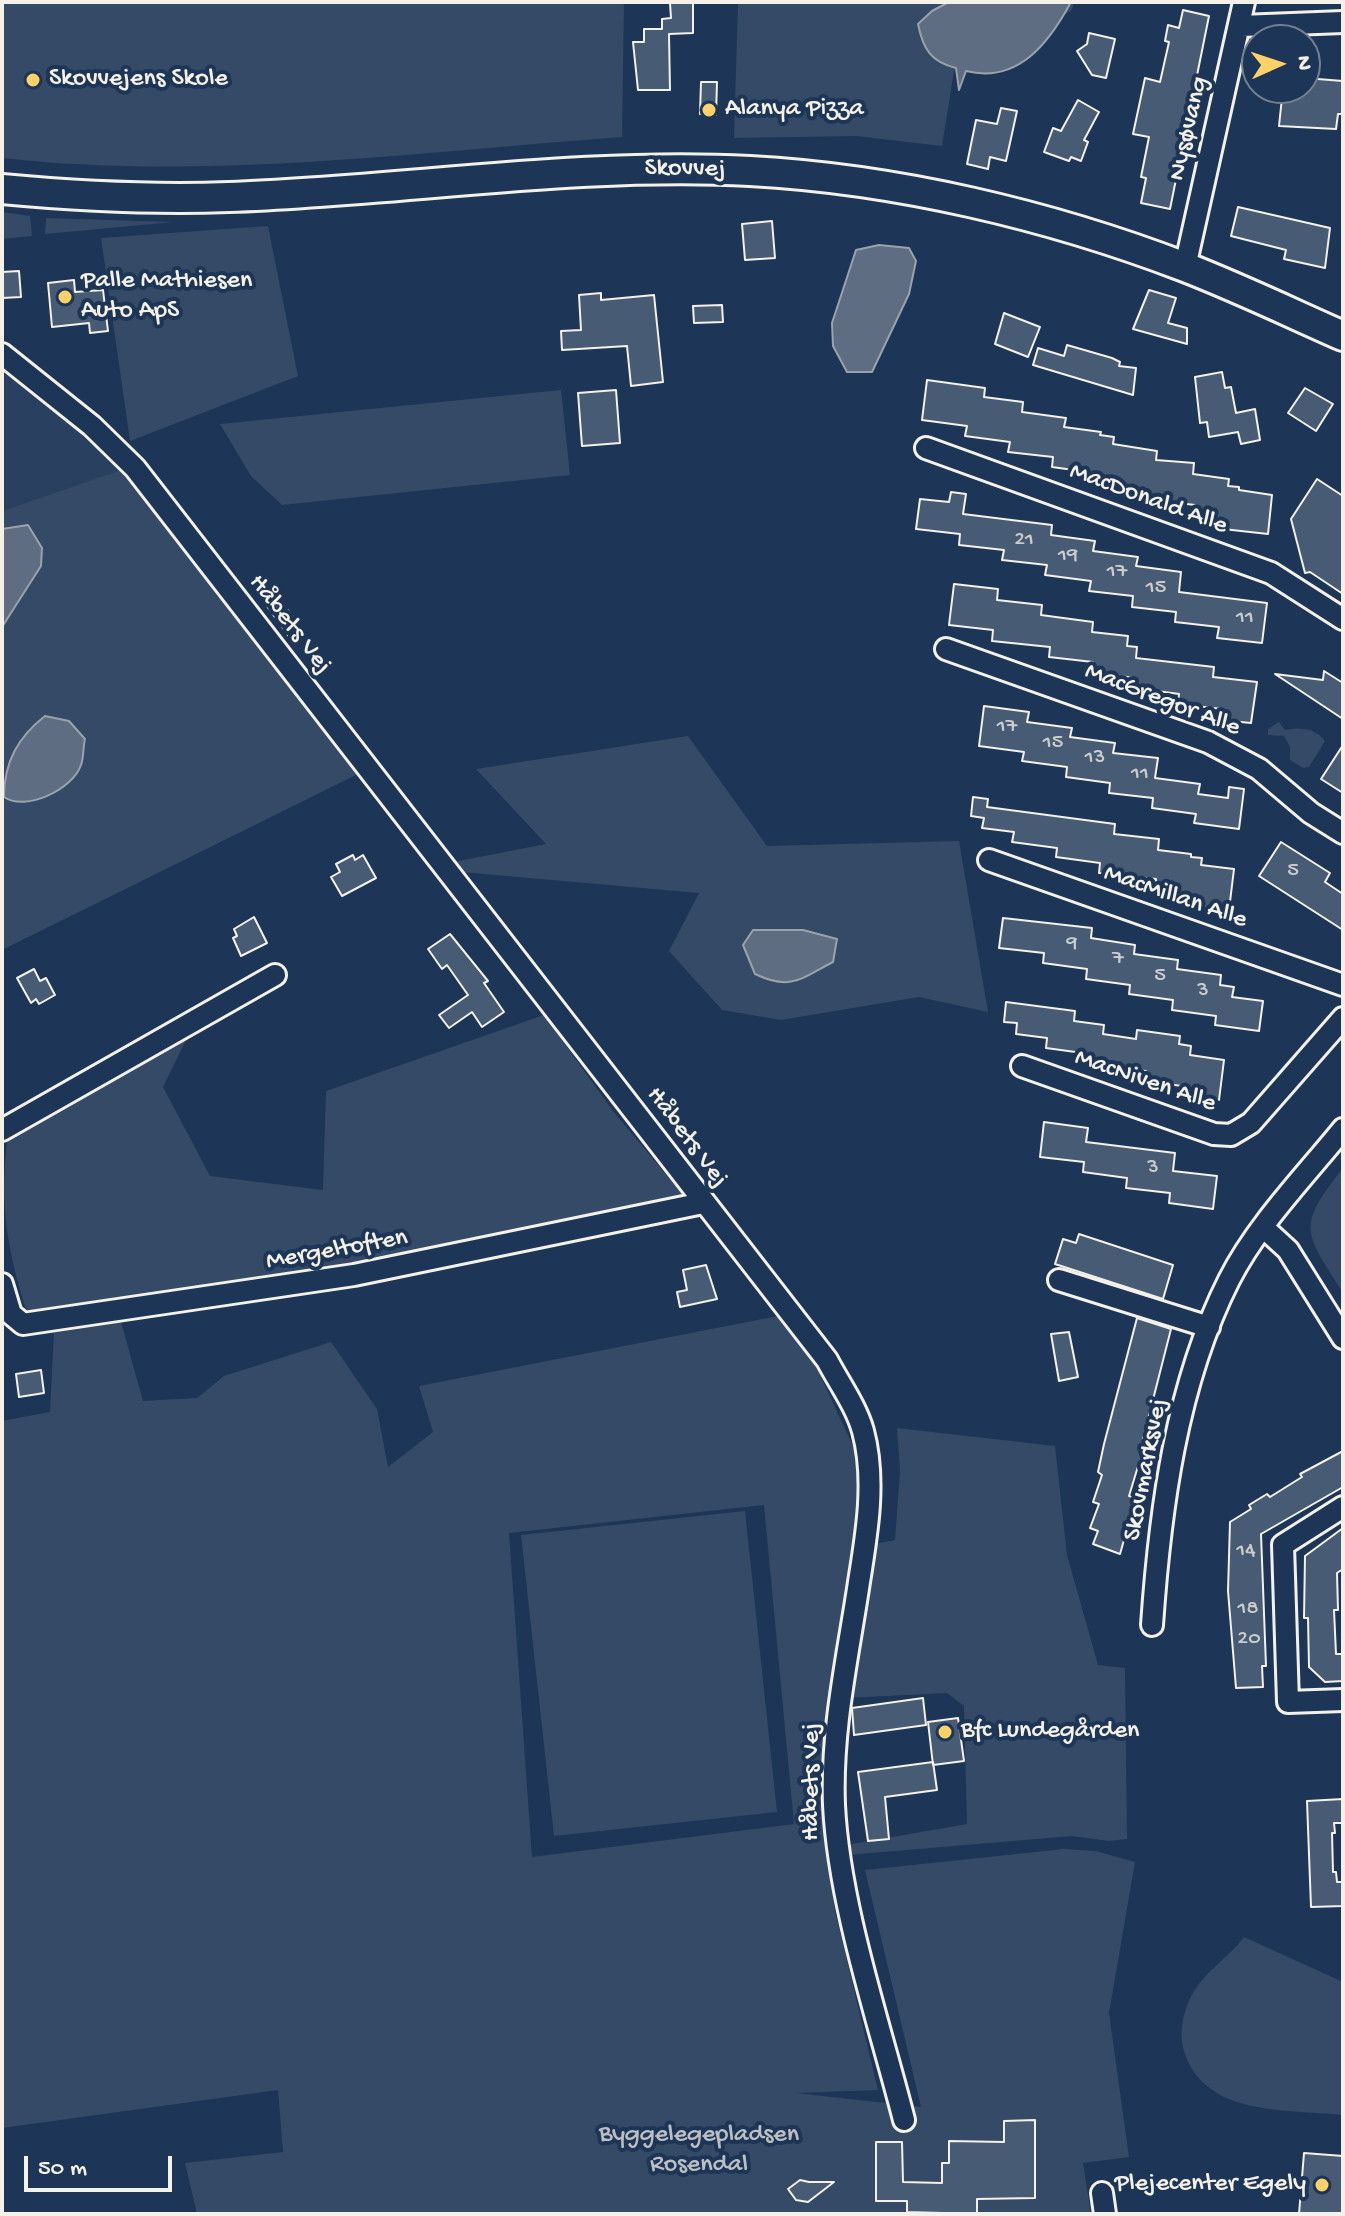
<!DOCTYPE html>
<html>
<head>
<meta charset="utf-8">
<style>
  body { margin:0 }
  #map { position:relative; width:1345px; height:2216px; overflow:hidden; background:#1d3557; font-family:"Gochi Hand",sans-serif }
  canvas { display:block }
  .frame { position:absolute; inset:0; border:4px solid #f4f1e8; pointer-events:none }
  .north { position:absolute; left:1241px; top:24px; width:80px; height:80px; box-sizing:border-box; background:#1d3557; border:2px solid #738091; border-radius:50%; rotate:87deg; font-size:22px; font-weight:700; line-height:32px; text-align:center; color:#f4f1e8 }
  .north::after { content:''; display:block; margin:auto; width:28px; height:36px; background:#ffd166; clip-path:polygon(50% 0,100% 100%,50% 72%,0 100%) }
  .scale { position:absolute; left:24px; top:2156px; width:148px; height:36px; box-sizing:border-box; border:4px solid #f4f1e8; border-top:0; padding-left:10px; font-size:24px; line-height:28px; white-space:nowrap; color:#f4f1e8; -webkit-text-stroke:6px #1d3557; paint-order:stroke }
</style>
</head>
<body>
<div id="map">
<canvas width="1345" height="2216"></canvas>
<div class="frame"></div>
<div class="north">N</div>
<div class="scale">50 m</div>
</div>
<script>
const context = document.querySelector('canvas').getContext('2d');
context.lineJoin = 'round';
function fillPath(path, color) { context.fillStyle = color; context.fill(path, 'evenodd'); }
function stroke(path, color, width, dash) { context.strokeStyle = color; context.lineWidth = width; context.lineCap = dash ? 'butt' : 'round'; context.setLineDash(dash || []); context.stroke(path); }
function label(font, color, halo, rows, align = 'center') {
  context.font = font + ' "Gochi Hand",sans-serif'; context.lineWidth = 8; context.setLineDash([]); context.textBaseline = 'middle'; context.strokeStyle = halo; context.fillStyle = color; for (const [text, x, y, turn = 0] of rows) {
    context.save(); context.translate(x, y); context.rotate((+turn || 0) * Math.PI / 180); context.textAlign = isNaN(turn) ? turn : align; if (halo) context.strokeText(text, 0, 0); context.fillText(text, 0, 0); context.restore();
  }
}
const built = new Path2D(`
  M2,365L129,467L2,511Z`);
const green = new Path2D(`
  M2,2H624L622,137C417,152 207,181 2,158Z
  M738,2H1075L1071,11L954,71L942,146L856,136L734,138Z
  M2,212L30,216L32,236L2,239Z
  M46,218L174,222L45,234Z
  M268,226L298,376L130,441L101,238Z
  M561,390L570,475L282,505L251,476L220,424Z
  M129,467L360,773L2,950V511Z
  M1279,722L1285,730C1301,727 1315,728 1325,741L1309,767L1303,768L1290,760V747L1284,736L1268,735V729Z
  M688,736L767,846L959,841L988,1012L919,997L781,1020L722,1010L669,951L699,893L461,872L454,862L546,844L476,769Z
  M544,1015L613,1111L683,1195L368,1260L27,1313C7,1248 0,1210 7,1141L186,1040L163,1087L210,1176L323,1190L326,1091Z
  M1343,1168V1293C1305,1231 1295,1229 1343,1168Z
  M778,1316L815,1364L866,1474L829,1848L835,1911L878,2090L796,2093L921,2107L865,1870L1064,1849L1096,1851L1135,1862L1109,2013L1129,2157L1083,2163L1091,2214H197L185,2163L283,2152L278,2090L2,2128V1421L50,1412L54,1333L121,1322L143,1401L197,1398L224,1376L331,1342L377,1409L388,1467L433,1432L419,1386ZM764,1505L794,1824L532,1857L509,1533Z
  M897,1428L1055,1446L1067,1555L1098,1665L1125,1668L1127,1839L1109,1841L1072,1836L848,1855L846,1845L967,1824L964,1706L947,1693L846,1698L874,1544L895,1540L900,1472Z
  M745,1511L777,1812L554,1836L521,1535Z
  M1244,1937L1343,1982V2115C1287,2109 1204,2117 1184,2051C1178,2031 1184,2008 1194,1991C1207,1970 1229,1957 1244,1937Z`);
const water = new Path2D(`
  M949,2H1071C1049,43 1018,84 966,71L959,90L956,68C931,62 923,49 918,24L932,11Z
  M879,245L909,248L916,261L909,294L872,372H847L833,346L832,323L856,250Z
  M28,525L42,548L41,566L2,627V529Z
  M45,716L69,721L85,739C83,747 84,757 81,765C73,789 26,812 4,797C4,762 18,737 45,716Z
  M753,930H803L837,939L833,962C800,979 791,991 755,974L743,945Z`);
const building = new Path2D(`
  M693,2V33L669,34L670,90H638L633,42H644V29H662V19L671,18L670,3Z
  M1183,10L1209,16L1170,209L1141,203L1146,178L1141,177L1149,137L1133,134L1145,78L1160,82L1169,42L1165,41L1168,25L1179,28Z
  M1089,33L1115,39L1106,78L1092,75L1077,51L1087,44Z
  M1305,78L1343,81V114H1338L1336,129L1279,126L1283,88H1305Z
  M701,82H717L716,115L700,114Z
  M1078,100L1099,112L1084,140L1088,142L1081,161L1071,157L1069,161L1044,152L1053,128L1061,131Z
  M1001,108L1017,111L1006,161L990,157L988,169L967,164L976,120L997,124Z
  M1238,207L1330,228L1325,268L1284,259L1286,250L1231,236Z
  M772,221L775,258L745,260L742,224Z
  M19,271L21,297L2,298V272Z
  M74,280L75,292L103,290L108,331L90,333L89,323L52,327L48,283Z
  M1149,290L1176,298L1168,323L1187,328V344L1133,329Z
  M601,293V300L654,295L663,382L631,386L627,346L562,350L561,331L581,330L579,295Z
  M722,305L723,322L694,323L693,306Z
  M1004,313L1040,327L1028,357L995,344Z
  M1067,345L1112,358L1120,362L1119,366L1136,368L1133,395L1033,365L1038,348L1064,356Z
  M1222,372L1225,388L1231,387L1236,413L1255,409L1260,440L1241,444L1238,432L1209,437L1207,422L1200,423L1195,377Z
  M927,380L985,388L984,397L1023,402L1022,412L1066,418L1064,427L1101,432L1100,435L1114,437L1113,444L1157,451L1156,460L1194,463L1193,474L1229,479L1228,486L1239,487V490L1272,495L1268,534L1223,529L1225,519L1194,515L1195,505L1138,498V488L1094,482L1095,473L1052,467L1053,457L1008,452L1010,442L965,436L967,426L922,420Z
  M1305,388L1333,404L1316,431L1288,413Z
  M616,390L620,443L582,446L578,393Z
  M1317,479L1343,496V594L1310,572L1305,573L1291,519Z
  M951,492L966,494L963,514L1052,525L1051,535L1095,541L1093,551L1138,557L1136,566L1181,572L1179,592L1267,603L1262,643L1217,638L1219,627L1175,622L1176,612L1132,607L1133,596L1089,591L1091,581L1045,575L1047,565L1002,560L1004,550L959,545L960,534L916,529L920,499L949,502Z
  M954,584L998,589L997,600L1042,605L1041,615L1093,622L1092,632L1128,636L1127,646L1137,647L1136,658L1214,667L1213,677L1257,682L1251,723L1221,720L1222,709L1178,704L1179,694L1135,688L1136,678L1092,673L1093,662L1049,657L1050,647L992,641L993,630L949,625Z
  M271,596L285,612L288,610L306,635L295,645L264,602Z
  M1324,671L1343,683V719L1275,674L1323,680Z
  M984,706L1029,712L1027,722L1072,728L1070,737L1115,743L1113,753L1158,758L1155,778L1200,784L1198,794L1228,798L1229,787L1244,789L1239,829L1194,823L1196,814L1152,808L1153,798L1109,793L1110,783L1066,777L1067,767L1022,761L1024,752L979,746Z
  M1343,745V793L1321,779Z
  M973,797L988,799L987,807L1115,824L1114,834L1159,839L1158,850L1191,854V857L1202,858L1201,865L1234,869L1229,910L1185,904L1186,893L1155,890L1156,879L1099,873L1100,863L1056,857L1057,848L1012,842L1014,832L982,828L984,818L971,816Z
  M1281,842L1330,873L1325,882L1343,894V930L1259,876Z
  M353,855L355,860L363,855L376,878L342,896L331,877L340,872L336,864Z
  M254,917L267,943L241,956L233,938L237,936L234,929Z
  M1003,918L1092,928L1091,938L1135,945L1134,954L1178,960L1177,969L1221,975L1220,985L1234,987L1232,997L1263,1001L1259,1031L1215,1025L1216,1016L1172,1010L1173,1000L1129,994L1130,985L1086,979L1087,969L1043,963L1044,953L999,948Z
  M450,934L488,981L484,983L504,1012L482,1027L472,1012L449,1028L439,1015L468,995L447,965L442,969L428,949Z
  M34,969L40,981L46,978L55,995L39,1004L36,999L31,1003L17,978Z
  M1006,1002L1075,1011L1074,1021L1104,1025L1103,1034L1136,1039L1137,1030L1180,1036L1179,1044L1191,1046L1190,1055L1224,1060L1219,1100L1188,1096L1189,1087L1145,1081L1146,1071L1089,1064L1090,1054L1046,1048L1047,1038L1016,1034L1017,1023L1004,1022Z
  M1044,1122L1088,1128L1086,1142L1175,1153L1173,1171L1217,1176L1213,1209L1169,1203L1170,1193L1126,1188L1127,1178L1083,1172L1084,1162L1040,1157Z
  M1079,1234L1173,1265L1163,1299L1055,1264L1063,1239L1076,1243Z
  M706,1265L717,1299L680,1307L677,1292L687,1290L683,1270Z
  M1137,1318L1171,1329L1143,1439L1146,1440L1129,1496L1136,1498L1120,1554L1093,1544L1098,1531L1090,1528L1099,1504L1093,1502L1102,1475L1098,1472L1104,1444Z
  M1069,1332L1078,1377L1059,1381L1051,1334Z
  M41,1370L44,1393L19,1397L16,1374Z
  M1343,1451V1487L1261,1534L1266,1666H1262L1263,1687L1236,1688L1228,1591L1230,1522L1251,1509L1249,1505L1267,1494L1270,1497L1302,1477L1300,1474Z
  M1343,1528V1569L1337,1573L1338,1610H1334L1336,1654H1343V1681L1325,1682L1309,1667L1308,1618H1304L1305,1556Z
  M923,1698L926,1725L854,1735L852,1708Z
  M958,1718L964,1761L933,1765L928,1722Z
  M933,1762L937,1790L885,1797L889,1839L868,1841L858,1772Z
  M1343,1799V1823H1334L1335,1833H1332L1333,1872H1336L1337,1882H1343V1906L1311,1907L1307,1801Z
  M1035,2120V2198L977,2199V2214L907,2212V2201H876V2142H902L903,2182L942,2183V2163H949V2141L1004,2142V2121Z
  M1304,2153L1343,2156V2214H1299Z
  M800,2180L809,2182H834L808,2202L796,2200L788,2189Z`);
const street = new Path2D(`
  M1241,26L1343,22
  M1185,267L1244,2
  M2,354L92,426L135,468L827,1360C839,1383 856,1406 863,1431C876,1479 867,1533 859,1582C848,1656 831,1730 834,1805C839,1905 879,2022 904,2120
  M926,448L1271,573L1343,619
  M946,649L1208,742L1259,769L1311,813L1343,833
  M989,860L1343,985
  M1022,1066L1214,1134L1231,1135L1251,1123L1343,1018
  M2,1130L275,975
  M1264,1228L1288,1250L1343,1338
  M1059,1280L1209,1327
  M2,1284L11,1314L23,1324L354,1275L703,1203
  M1343,1507L1283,1545L1288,1702L1343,1700
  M1152,1625C1160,1510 1176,1385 1229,1280C1257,1225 1304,1177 1343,1129
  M1102,2193L1105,2214`);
const secondary = new Path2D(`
  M2,189C78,196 152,200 229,197C402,191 576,162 750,171C897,179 1049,215 1185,267C1239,288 1291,313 1343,336`);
const markers = [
  [33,80,8,"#ffd166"],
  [709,110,8,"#ffd166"],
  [65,297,8,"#ffd166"],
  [945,1732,8,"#ffd166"],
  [1322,2185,8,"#ffd166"]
];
const numberNames = [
  ["21",1024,541],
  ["19",1068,557],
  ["17",1117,573],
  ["15",1156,589],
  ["11",1245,619],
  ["17",1007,728],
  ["15",1053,744],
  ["13",1095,759],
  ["11",1140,775],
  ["5",1293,872],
  ["9",1072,945],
  ["7",1118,960],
  ["5",1160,977],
  ["3",1203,992],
  ["3",1153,1169],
  ["14",1246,1552],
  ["18",1248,1610],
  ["20",1249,1640]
];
const poiNames = [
  ["Skovvejens Skole",49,80],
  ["Alanya Pizza",725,110],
  ["Palle Mathiesen",81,282],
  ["Auto ApS",81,312],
  ["Bfc Lundegården",961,1732],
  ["Plejecenter Egely",1306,2185,"right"]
];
const streetNames = [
  ["Nysøvang",1190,129,-77],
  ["Skovvej",685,170,1],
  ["MacDonald Alle",1148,500,20],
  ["Håbets Vej",289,625,52],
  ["MacGregor Alle",1162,701,21],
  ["MacMillan Alle",1175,898,19],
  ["MacNiven Alle",1145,1082,19],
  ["Håbets Vej",686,1138,53],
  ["Mergeltoften",337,1251,-10],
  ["Skovmarksvej",1147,1470,-79],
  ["Håbets Vej",813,1782,-90]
];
const parkNames = [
  ["Byggelegepladsen",699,2136],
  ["Rosendal",699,2166]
];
fillPath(built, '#2a4060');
fillPath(green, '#354a67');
fillPath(water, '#5e6d82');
stroke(water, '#9aa2ab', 2);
fillPath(building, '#485b74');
stroke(building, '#f4f1e8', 2);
stroke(street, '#f4f1e8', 26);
stroke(secondary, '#f4f1e8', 34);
stroke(street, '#1d3557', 20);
stroke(secondary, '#1d3557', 28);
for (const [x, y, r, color] of markers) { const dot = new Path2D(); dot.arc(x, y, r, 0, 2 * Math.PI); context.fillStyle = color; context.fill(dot); stroke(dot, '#1d3557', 3); }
label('22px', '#c9cccb', null, numberNames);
label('26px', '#f4f1e8', '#1d3557', poiNames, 'left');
label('26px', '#f4f1e8', '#1d3557', streetNames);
label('26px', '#bbbfc1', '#1d3557', parkNames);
</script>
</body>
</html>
